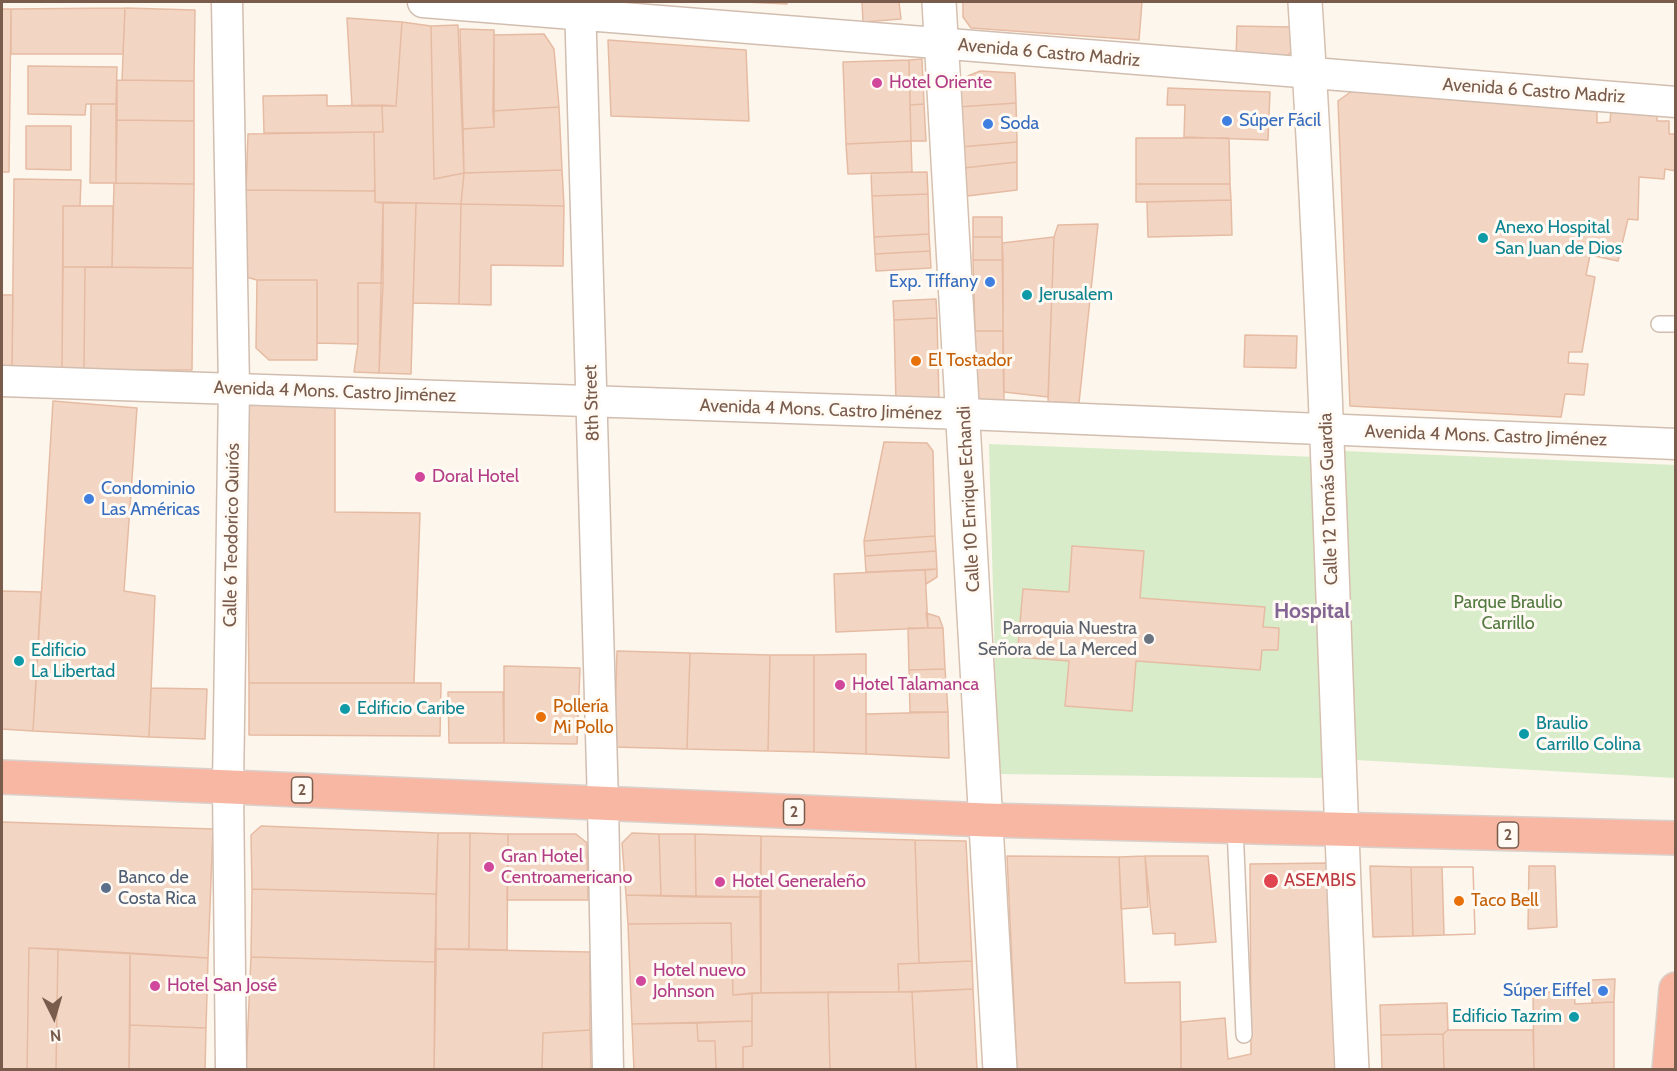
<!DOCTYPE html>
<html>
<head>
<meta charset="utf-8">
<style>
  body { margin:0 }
  #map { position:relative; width:1677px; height:1071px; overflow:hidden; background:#fdf6ec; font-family:Cabin,sans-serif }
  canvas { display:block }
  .frame { position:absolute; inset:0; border:3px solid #7a5c4d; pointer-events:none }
  .north { position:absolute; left:24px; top:987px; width:60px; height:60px; -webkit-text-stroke:4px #fffaf3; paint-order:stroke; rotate:175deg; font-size:16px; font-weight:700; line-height:24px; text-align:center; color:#7a5c4d }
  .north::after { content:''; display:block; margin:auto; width:21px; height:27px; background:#7a5c4d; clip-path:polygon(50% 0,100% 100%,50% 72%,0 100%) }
</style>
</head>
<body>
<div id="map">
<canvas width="1677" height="1071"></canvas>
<div class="frame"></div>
<div class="north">N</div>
</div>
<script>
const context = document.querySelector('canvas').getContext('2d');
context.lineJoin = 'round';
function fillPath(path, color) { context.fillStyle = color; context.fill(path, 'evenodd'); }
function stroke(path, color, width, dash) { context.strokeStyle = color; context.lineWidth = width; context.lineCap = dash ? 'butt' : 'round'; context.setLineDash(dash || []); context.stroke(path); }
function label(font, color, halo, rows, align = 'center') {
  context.font = font + ' Cabin,sans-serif'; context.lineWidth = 6; context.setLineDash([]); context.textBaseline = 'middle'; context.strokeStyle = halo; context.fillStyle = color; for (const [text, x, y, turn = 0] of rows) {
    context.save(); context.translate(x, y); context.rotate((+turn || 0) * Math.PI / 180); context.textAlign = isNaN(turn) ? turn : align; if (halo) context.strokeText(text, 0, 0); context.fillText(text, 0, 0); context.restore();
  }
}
const green = new Path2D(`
  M989,444L1316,457L1326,778L998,774ZM1073,546L1144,551L1140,598L1264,607L1263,627L1279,628L1278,650H1262L1259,670L1136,661L1132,711L1066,706L1069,661L1017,657L1023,589L1069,592Z
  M1343,451L1675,465V778L1356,760Z`);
const building = new Path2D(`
  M745,2H787V4Z
  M862,2H899L901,19L863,22Z
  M963,2H1142L1139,40L971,28L963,17Z
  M125,8L123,54H11V9Z
  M125,8L195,10L194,81L122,80Z
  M2,9H11L9,172H2Z
  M347,18L402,22L396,106H352Z
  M402,22L431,26L434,179L464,173L461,204L375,202L374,132H383L382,105L396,106Z
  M458,25L464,173L434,179L431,26Z
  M1237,26L1291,27V52L1281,61H1236Z
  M460,29L494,30V127L463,129Z
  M544,34L554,49L559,107L493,111L494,35Z
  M608,40L746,50L749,121L611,116Z
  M922,59L924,104L910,105L909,60Z
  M909,60L911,141L846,144L843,62Z
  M28,66L117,67L116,104H86L85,115L28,114Z
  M980,71L1015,73L1016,103L958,107L961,85L968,76Z
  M117,80L194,81V121L117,120Z
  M1168,88L1270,92L1268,140L1184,137L1185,105H1167Z
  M1356,88L1597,106V123L1610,122L1611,110H1657V121H1669V134H1676V171L1665,169L1664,179L1639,177L1638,220L1628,219L1618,261L1590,255L1586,275L1595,277L1582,352H1569L1568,363L1588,364L1584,395L1565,394L1561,417L1350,406L1338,101Z
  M327,95V106L382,105L383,132L264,133L263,96Z
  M1016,103L1017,142L961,147L958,107Z
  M91,104H116V183H90Z
  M924,104L926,141H911L910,105Z
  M559,107L562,170L464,173L463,129L494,127L493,111Z
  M117,120L194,121V184L116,183Z
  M26,126H71V170L26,169Z
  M374,132L375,191L246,190L248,134Z
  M1136,138H1229L1230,184H1136Z
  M911,141L912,172L848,174L846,144Z
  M1017,142V162L964,168L961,147Z
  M1017,162V190L967,196L964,168Z
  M562,170L564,206L461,204L464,173Z
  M927,172L928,194L872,196L871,173Z
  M14,179L81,180L80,206H63L62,370L12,369Z
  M114,183L194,184L193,268L112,267Z
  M1136,184H1230L1231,200L1136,202Z
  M246,190L375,191V202L383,203V283H358V344L317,343V280H257L246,277Z
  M928,194L929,234L874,237L872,196Z
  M1231,200L1232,235L1148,237L1147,202Z
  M383,203H416L411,374L379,373Z
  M416,203L461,204L459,304L413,303Z
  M461,204L564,206L563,266L491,265V305L459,304Z
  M63,206H113L112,267H63Z
  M973,217H1002V237H973Z
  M1098,224L1079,403L1048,402L1054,237L1058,225Z
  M929,234L930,251L875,254L874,237Z
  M973,237H1002L1003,260H973Z
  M1054,237L1048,397L1004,392L1002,243Z
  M930,251L931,268L876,271L875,254Z
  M973,260H1003V331H975Z
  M63,267H85L84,370H62Z
  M85,267L193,268L192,370H84Z
  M257,280H317V360H269L256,348Z
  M358,283H383L379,373L354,372L358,344Z
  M2,295H13L12,369H2Z
  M936,299L937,318L894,320L893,301Z
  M937,318L939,402L896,403L894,320Z
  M975,331H1003V355L974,356Z
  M1245,335L1297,336L1296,368L1244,367Z
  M1003,355L1004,401L985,402L970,391L974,356Z
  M53,401L137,408L124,591L155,596L149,737L33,731Z
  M246,404L335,406V512L420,513L414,683H249Z
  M884,442L927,443L933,451L935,536L864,541Z
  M935,536L936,551L865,556L864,541Z
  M1072,546L1144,551L1140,598L1265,607L1263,627L1279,628L1278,650H1262L1260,670L1136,661L1132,711L1065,706L1069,661L1017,657L1023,589L1069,592Z
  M936,551L937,569L866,572L865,556Z
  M937,569V577L926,584L925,570Z
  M925,570L928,628L836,632L834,574Z
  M2,591L41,592L33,731L2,729Z
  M926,613L939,617L943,628H928Z
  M908,628H943L945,669L909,670Z
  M617,651L690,653L687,749L614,747Z
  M690,653L770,655L768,751L687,749Z
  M866,654V754L814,752V655Z
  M770,655H814V752L768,751Z
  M504,666L580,668L577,744L504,743Z
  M945,669L948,712H910L909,670Z
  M249,683H441L440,736L249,735Z
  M151,688L207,689L205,739L149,737Z
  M448,692H503L504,743H449Z
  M948,712L949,758L866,754V714Z
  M2,822L213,829L208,958L29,948L27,1070H2Z
  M261,826L438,833L436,894L252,889L251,835Z
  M438,833H470L469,949H435Z
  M470,833L508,834L507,950L469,949Z
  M632,833L659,834L661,896L626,895L622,843Z
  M508,834H576L587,843L588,900H507Z
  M659,834H695L696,897L661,896Z
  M695,834L761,836L760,897H696Z
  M761,836L915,840L919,963L898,964L899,992L761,993Z
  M915,840L966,841L972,961L919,963Z
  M1007,856L1119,857L1125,983L1180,982L1181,1070H1017Z
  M1145,856L1148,907L1121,909L1119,857Z
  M1145,856H1208L1216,942L1175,945V933L1153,934Z
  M1329,863L1340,1070H1181V1022L1225,1018L1228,1059L1251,1054L1250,864Z
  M1370,866L1411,867L1413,936L1373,937Z
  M1529,866H1555L1557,927L1528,929Z
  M1411,867H1473L1475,934L1413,936Z
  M1442,867H1473L1475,934L1444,935Z
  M252,889L436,894V962L251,957Z
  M626,895L760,897L761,993L733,995L731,923L628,924Z
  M731,923L733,995L752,993V1021L632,1024L628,924Z
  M29,948L58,949L56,1070H27Z
  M58,949L130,953L129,1070H56Z
  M435,949L590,952V1030L543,1033L542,1070H434Z
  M130,953L208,958L206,1028L130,1025Z
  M251,957L436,962L434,1070H246Z
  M972,961L973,989L899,992L898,964Z
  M1615,979L1614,1002L1592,1003V980Z
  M973,989L977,1070H916L912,992Z
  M1574,990L1575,1004L1614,1002V1070H1534L1533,993Z
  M828,992H912L916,1070H830Z
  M828,992L830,1070H743V1047L752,1046V993Z
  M1447,1003L1448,1030L1443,1034L1381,1035L1380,1005Z
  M752,1021V1046L743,1047V1070H716L715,1041H698L697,1023Z
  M697,1023L698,1041H715L716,1070H634L632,1024Z
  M130,1025L206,1028L205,1070H129Z
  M590,1030L591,1070H542L543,1033Z
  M1448,1030H1533L1534,1070H1444L1443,1034Z
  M1443,1034L1444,1070H1382L1381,1035Z`);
const lane = new Path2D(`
  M1659,324H1676
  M1235,827L1244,1035`);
const street = new Path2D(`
  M227,2L234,387L228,786L231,1070
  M423,2L1676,102
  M580,2L603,804L608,1070
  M2,381L965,414L1676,444`);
const secondary = new Path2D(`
  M939,2L1000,1070
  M1305,2C1328,357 1335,714 1352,1070`);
const highway = new Path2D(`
  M2,777L986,820L1676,838
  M1669,1070L1676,989`);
const markers = [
  [877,83,6,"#d1479c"],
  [1227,121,6,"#3f7fe0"],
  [988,124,6,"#3f7fe0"],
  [1483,238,6,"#0f9aa8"],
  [990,282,6,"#3f7fe0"],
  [1027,295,6,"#0f9aa8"],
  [916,361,6,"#e8710a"],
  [420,477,6,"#d1479c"],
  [89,499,6,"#3f7fe0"],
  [1149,639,6,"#6b7280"],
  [19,661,6,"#0f9aa8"],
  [840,685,6,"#d1479c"],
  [345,709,6,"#0f9aa8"],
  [541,717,6,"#e8710a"],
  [1524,734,6,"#0f9aa8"],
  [489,867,6,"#d1479c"],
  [1271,881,8,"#e0444e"],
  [720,882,6,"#d1479c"],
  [106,888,6,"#5c6f8a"],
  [1459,901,6,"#e8710a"],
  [641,981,6,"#d1479c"],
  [155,986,6,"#d1479c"],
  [1603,991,6,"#3f7fe0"],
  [1574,1017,6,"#0f9aa8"]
];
const shields = [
  [302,790,21],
  [794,812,21],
  [1508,835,21]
];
const shieldNames = [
  ["2",302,790],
  ["2",794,812],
  ["2",1508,835]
];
const streetNames = [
  ["Avenida 6 Castro Madriz",1049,53,5],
  ["Avenida 6 Castro Madriz",1534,91,4],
  ["Avenida 4 Mons. Castro Jiménez",335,392,2],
  ["8th Street",592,403,-92],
  ["Avenida 4 Mons. Castro Jiménez",821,410,2],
  ["Avenida 4 Mons. Castro Jiménez",1486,436,2],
  ["Calle 10 Enrique Echandi",969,499,-93],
  ["Calle 12 Tomás Guardia",1329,499,-92],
  ["Calle 6 Teodorico Quirós",232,535,-89]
];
const hotelNames = [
  ["Hotel Oriente",889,83],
  ["Doral Hotel",432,477],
  ["Hotel Talamanca",852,685],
  ["Gran Hotel",501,857],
  ["Centroamericano",501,878],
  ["Hotel Generaleño",732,882],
  ["Hotel nuevo",653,971],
  ["Johnson",653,992],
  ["Hotel San José",167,986]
];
const shopNames = [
  ["Súper Fácil",1239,121],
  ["Soda",1000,124],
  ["Exp. Tiffany",978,282,"right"],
  ["Condominio",101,489],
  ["Las Américas",101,510],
  ["Súper Eiffel",1591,991,"right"]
];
const cultureNames = [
  ["Anexo Hospital",1495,228],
  ["San Juan de Dios",1495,249],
  ["Jerusalem",1039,295],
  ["Edificio",31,651],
  ["La Libertad",31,672],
  ["Edificio Caribe",357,709],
  ["Braulio",1536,724],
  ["Carrillo Colina",1536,745],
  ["Edificio Tazrim",1562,1017,"right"]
];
const foodNames = [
  ["El Tostador",928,361],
  ["Pollería",553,707],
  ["Mi Pollo",553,728],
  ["Taco Bell",1471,901]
];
const parkNames = [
  ["Parque Braulio",1508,603],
  ["Carrillo",1508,624]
];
const worshipNames = [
  ["Parroquia Nuestra",1137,629],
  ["Señora de La Merced",1137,650]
];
const serviceNames = [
  ["Banco de",118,878],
  ["Costa Rica",118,899]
];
const healthNames = [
  ["ASEMBIS",1284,881]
];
const quarterNames = [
  ["Hospital",1312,612]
];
fillPath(green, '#d8ecc9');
fillPath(building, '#f3d5c3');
stroke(building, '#e6bba3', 1.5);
stroke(lane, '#d1beb0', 18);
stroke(street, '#d1beb0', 33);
stroke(secondary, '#d6c0b0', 36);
stroke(highway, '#dad1cd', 36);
stroke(lane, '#fff', 15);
stroke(street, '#fff', 30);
stroke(secondary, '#fff', 33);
stroke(highway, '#f7b7a3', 33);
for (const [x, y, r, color] of markers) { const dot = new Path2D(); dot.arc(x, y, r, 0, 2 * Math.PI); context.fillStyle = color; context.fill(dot); stroke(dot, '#fffaf3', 2); }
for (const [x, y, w] of shields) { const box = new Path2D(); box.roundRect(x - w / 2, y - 13, w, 26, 4.5); context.fillStyle = '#fffaf3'; context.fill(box); stroke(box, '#7a5c4d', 1.5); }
label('bold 16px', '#7a5c4d', null, shieldNames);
label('18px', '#7a5c4d', '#fffaf3', streetNames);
label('18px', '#b23c85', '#fffaf3', hotelNames, 'left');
label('18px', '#366cbe', '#fffaf3', shopNames, 'left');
label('18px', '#0d838f', '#fffaf3', cultureNames, 'left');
label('18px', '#c56008', '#fffaf3', foodNames, 'left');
label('18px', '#537a41', '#fffaf3', parkNames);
label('18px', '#5b616d', '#fffaf3', worshipNames, 'right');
label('18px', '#4e5e75', '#fffaf3', serviceNames, 'left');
label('18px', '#be3a42', '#fffaf3', healthNames, 'left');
label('bold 21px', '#846695', '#fffaf3', quarterNames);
</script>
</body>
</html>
